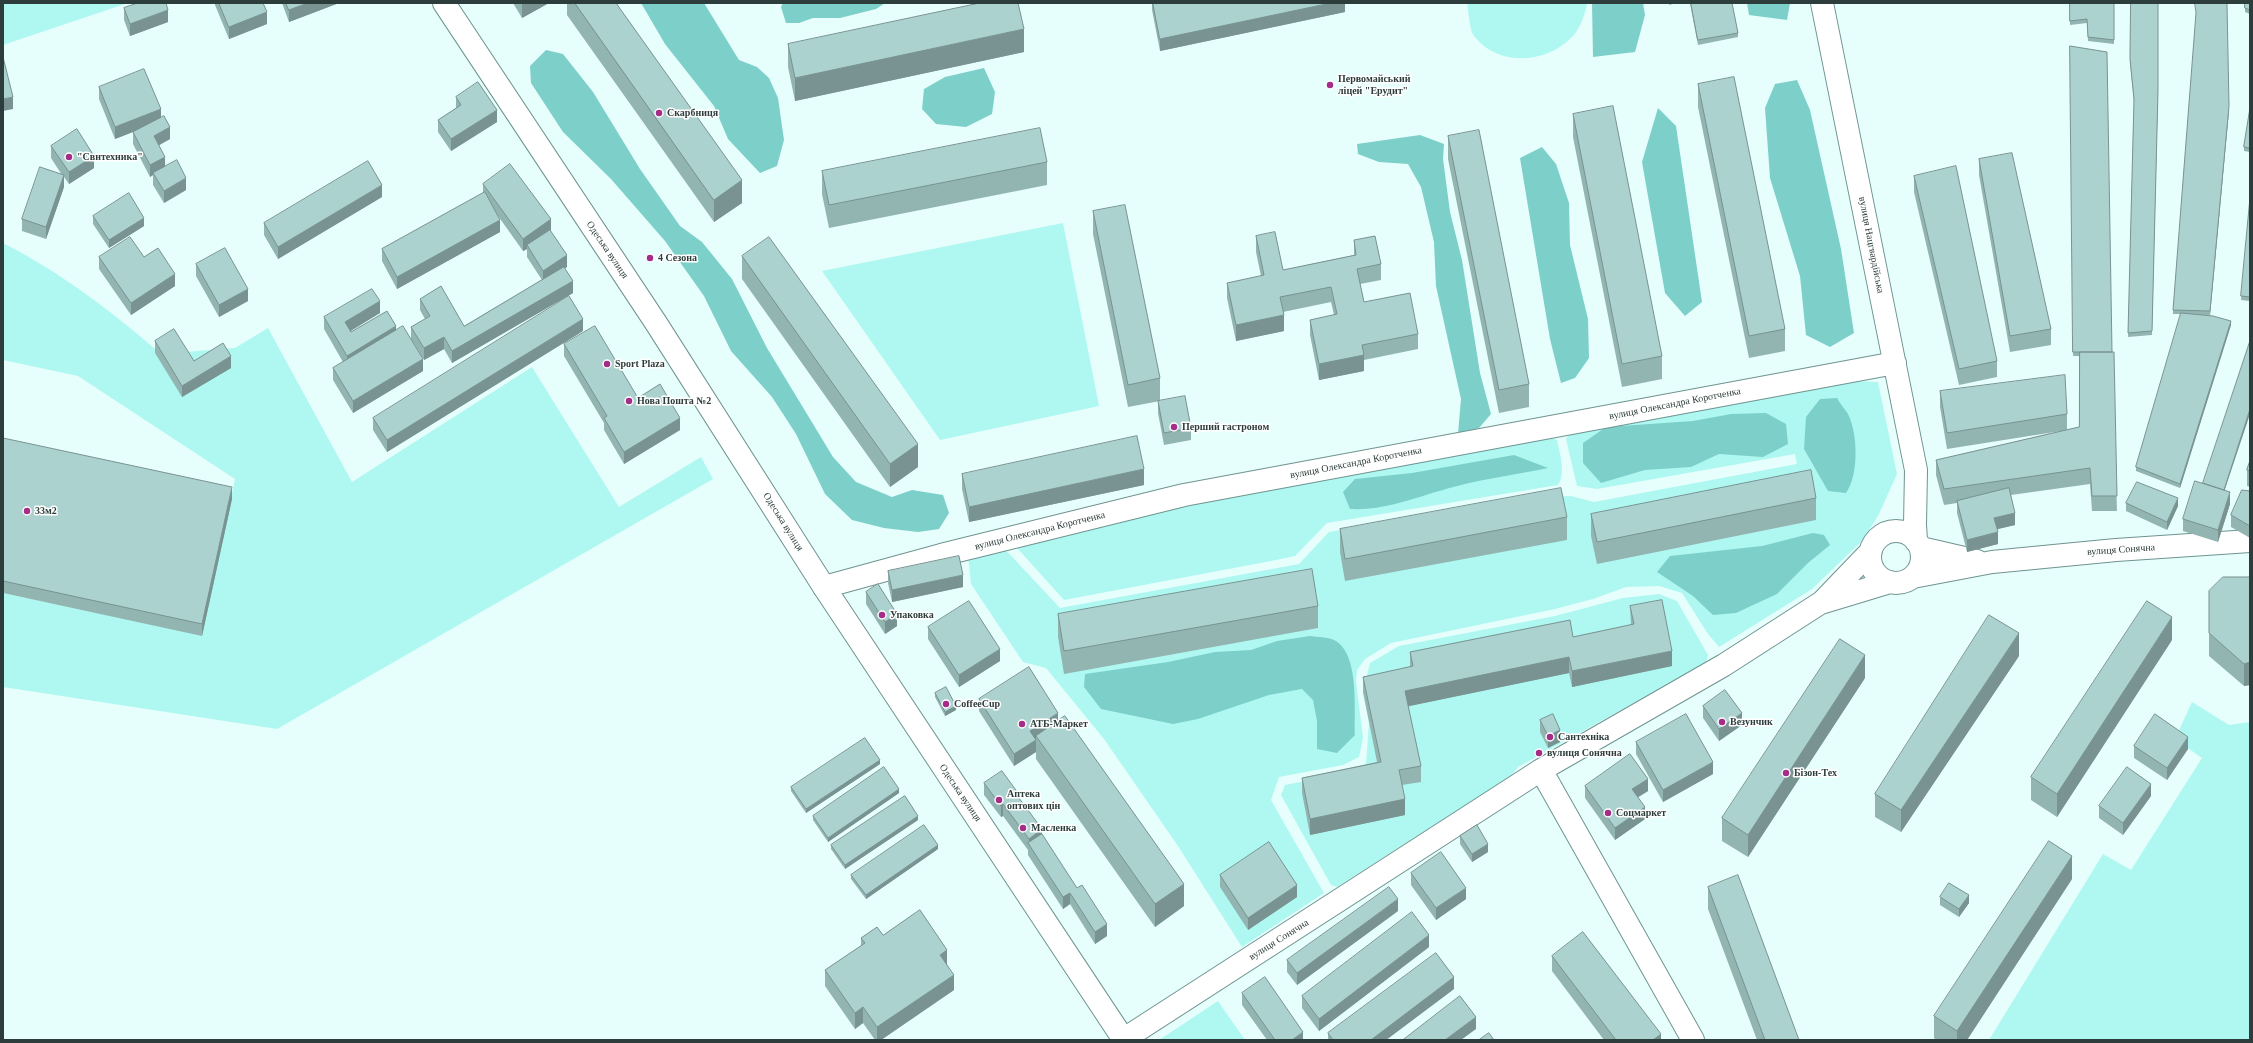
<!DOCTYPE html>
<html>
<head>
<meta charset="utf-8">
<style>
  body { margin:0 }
  #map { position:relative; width:2253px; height:1043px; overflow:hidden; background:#e6fefc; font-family:"Times New Roman",serif }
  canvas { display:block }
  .frame { position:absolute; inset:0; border:4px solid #2d3d3b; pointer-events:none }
</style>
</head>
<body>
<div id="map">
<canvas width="2253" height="1043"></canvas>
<div class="frame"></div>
</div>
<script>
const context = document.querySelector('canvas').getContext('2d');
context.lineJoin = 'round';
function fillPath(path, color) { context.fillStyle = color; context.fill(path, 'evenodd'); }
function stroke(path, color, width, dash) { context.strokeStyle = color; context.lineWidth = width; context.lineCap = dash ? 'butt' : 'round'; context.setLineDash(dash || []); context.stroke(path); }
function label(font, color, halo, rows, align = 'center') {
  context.font = font + ' "Times New Roman",serif'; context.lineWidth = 3; context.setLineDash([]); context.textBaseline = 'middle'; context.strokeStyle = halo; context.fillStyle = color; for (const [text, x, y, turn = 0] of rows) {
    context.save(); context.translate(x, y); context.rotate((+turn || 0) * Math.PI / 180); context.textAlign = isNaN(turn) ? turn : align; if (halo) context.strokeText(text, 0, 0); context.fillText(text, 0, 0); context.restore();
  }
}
const green = new Path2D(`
  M3,3H128L3,45Z
  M1467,3H1587V4C1585,14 1580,29 1572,37C1546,64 1498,67 1474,36C1469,29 1469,12 1467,3Z
  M1063,223L1099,406L940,440L822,271Z
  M3,243C63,274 110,310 161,354L235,348L268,328L352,482L532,367L619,507L701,457L713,479L277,729L3,687V593L202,635L235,479L78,376L3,360Z
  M1852,381L1878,382L1897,474L1879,514L1863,540L1812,589L1719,647L1708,634L1682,593L1659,586L1626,587L1593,599L1555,609L1391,643L1365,659L1357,670L1356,681L1363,738L1359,757L1343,765L1279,777L1271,800L1324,893L1242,947L1178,846L1104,739L1046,668L1023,662L971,584L968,554L1002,546L1060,608L1299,564L1329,532L1536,497L1571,496L1594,502L1797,464L1795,454L1597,489L1577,486L1566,439L1572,430Z
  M1550,437L1557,440C1560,454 1566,473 1558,485L1327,523L1295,556L1271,561L1064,600L1018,549L1019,541L1171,504Z
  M1659,594L1677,601L1708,655L1706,663L1518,767L1511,776L1337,887L1331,885L1281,795L1285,785L1346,773L1366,764L1369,723L1363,692L1370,663L1399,646L1555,616L1623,598Z
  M2192,702L2229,725L2250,722V1040H1989L2103,854L2131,870L2202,758L2175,739Z
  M1218,1001L1245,1040H1159Z`);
const forest = new Path2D(`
  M641,3H704L739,60L757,67L769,78L778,98L784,140L777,166L760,173L728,139L714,106L665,44Z
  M783,3H885L876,9L840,18H813L799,23H786L781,7Z
  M1592,3H1643L1645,15L1635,52L1593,57Z
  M1747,3H1790L1787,20L1749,15Z
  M546,50L563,54L593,92L640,169L680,226L702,242L732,279L767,348L833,457L856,482L892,497L912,490L943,495L949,513L939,529L918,532L884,528L852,520L825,494L796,434L772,397L731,351L704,296L665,241L611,179L563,132L531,83L530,66Z
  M984,68L995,92L992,114L966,127L936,124L922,109L924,89L945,77Z
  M1797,80L1810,110L1841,249L1854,333L1830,347L1806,335L1800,276L1770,178L1765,108L1775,84Z
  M1658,108L1676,126L1702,302L1685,316L1665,293L1642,162Z
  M1420,135L1444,144L1443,159L1450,212L1462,260L1480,373L1491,414L1479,428L1458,434L1461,399L1436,286L1434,242L1421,187L1408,164L1379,162L1358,154L1357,144Z
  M1542,147L1556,164L1569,203L1570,245L1588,319L1589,358L1575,378L1561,383L1550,339L1520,158Z
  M1837,398C1840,404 1845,409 1848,414C1858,434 1859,475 1846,493L1828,491L1804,449L1806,417L1820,399Z
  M1766,413L1786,424L1788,444L1763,457L1719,454L1691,467L1645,470L1601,483L1583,463V443L1606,427L1693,421L1731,414Z
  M1514,455L1548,468C1519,474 1489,478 1461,485C1423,494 1389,511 1350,509L1343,492L1355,479L1412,473Z
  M1813,533L1824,535L1830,545L1808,563L1777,594L1736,613L1713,615L1693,596L1657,572L1670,556L1762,546Z
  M1310,636C1317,637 1328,637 1334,640C1360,653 1354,710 1355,735L1337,753L1317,749V721L1313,700L1302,689L1269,695L1198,719L1173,724L1101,709L1084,687L1085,674L1168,662L1215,652L1251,650L1277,641Z`);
const minor = new Path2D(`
  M1822,3L1916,470L1915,525L1916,541
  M1870 557a26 26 0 1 1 52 0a26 26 0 1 1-52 0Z
  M1921,548L1977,561
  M1913,577L1992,562L2116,550L2250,541
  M824,587L941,555L1184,495L1895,363
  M1824,602L1890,582
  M1541,770L1693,1040
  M1124,1039L1541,770L1724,665L1822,602L1871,551`);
const major = new Path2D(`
  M444,3L656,323L824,587L1124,1040`);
const wall = new Path2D(`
  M215,3H263L267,24L229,39L215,5Z
  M282,3H339L289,22Z
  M513,3H549L522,18Z
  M567,3H616L742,203L714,222L567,15Z
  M1152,3H1345V12L1160,51L1152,10Z
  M1669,3H1677L1669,5Z
  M1690,3H1732L1738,33V37L1698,45Z
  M2070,3H2114V44L2088,41L2087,23L2070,25Z
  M2131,3L2158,94L2152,335L2128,337L2134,102L2130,63Z
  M2245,3H2250V14L2245,12Z
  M124,8L168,22L130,36L124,20Z
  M788,44L1024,52L795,101L788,67Z
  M2070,46L2112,352L2117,511H2092L2090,484L2011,495L2015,525L1997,529L1998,544L1967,552L1957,513V503L1944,505L1936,475V460L2061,431L1947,449L1940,407V391L2067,414V430L2079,427V356H2073Z
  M1698,84L1785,329V351L1749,358L1698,107Z
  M99,87L161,117L170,139L159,145L165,166L186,190L164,203L153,185V175L150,177L133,144V132L115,139L99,99Z
  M456,97L497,122L451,151L438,132V120L456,108Z
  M2250,108V152L2244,151V147Z
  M2229,110L2210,315H2199L2231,325L2180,488L2136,471V467L2181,314H2173V310Z
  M1573,114L1662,356V379L1622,387L1573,137Z
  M1448,136L1529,384V407L1499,413L1448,159Z
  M51,146L94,168L69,184L64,177V187L46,239L22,231V219L62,175L51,158Z
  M1979,159L2051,329V345L2010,352L1979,175Z
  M1047,162V185L829,228L822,194V171Z
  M1914,176L1997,361V377L1959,385L1914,192Z
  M483,184L551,231L567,267L565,268L573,293L452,363L444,349L424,360L411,339V327L425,319L420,310V299L464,326L542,280L527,257V249L523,251L496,213L500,232L397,289L382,261V249L483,193Z
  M382,197L278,259L264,235V223Z
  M2250,198V301L2241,300Z
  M1093,211L1160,378V401L1128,407L1093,234Z
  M93,216L144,226L109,248L93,224Z
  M1256,236L1283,270L1354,255V240L1381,264V280L1360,284L1364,302L1418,334V349L1364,360V371L1319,380L1310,335V320L1334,315L1331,302L1283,312L1284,331L1236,341L1227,298V283L1261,276L1256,252Z
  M742,256L918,467L890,487L742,279Z
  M99,257H144L175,286L131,315L99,269Z
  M196,264L248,301L219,317L196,276Z
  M380,313L351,331V332L396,330L423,371L353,413L333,380V368L343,362L324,329V317Z
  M583,331L387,452L373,430V418Z
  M155,341L194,361L231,368L182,397L155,353Z
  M564,344L680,430L624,464L604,430V423L564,356Z
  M1158,401L1191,428V440L1164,445L1158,413Z
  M3,438L232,499L202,636L3,593Z
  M2250,461V487L2247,486V470Z
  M962,474L1144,485L969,522L962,489Z
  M2225,490L2230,504L2218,542L2183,531V519Z
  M2250,491V538L2231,527V515Z
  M1816,498V520L1597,564L1591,536V514Z
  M2126,503L2178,506L2167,530L2126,511Z
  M1567,517V540L1345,581L1340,552V529Z
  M888,571L963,587L892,602L888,583Z
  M2250,578V685L2244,686L2209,656V591Z
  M866,592L897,626L885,634L866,604Z
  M1318,606V628L1064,674L1058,637V614Z
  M1630,606L1672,666L1572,687L1569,673L1408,706L1421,766V782L1402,785L1405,815L1310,835L1302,793V778L1377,762L1363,692V677L1410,667V652L1573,637L1631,625Z
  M928,627L1000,661L959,687L928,639Z
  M2172,640L2057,817L2031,800V777Z
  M2019,656L1901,832L1875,817V794Z
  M1865,678L1748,857L1722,841V818Z
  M935,693L956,710L945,716L935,697Z
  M979,699L1058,721L1184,906L1155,927L1036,759V739V752L1014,766L979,711Z
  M1703,706L1742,725L1719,741L1703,718Z
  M1540,720L1560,742L1548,748L1540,732Z
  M1636,742L1713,774L1663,802L1636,754Z
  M2134,746L2188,749L2167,780L2134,758Z
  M880,764L806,813L791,791V787Z
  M984,783L1018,797L1107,936L1095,944L1070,904L1063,909L1028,855V850L1003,816L1001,817L984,795Z
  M1585,786L1648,791L1638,797L1645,819L1615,840L1585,798Z
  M899,793L828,842L813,820V816Z
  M2151,796L2123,835L2099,818V806Z
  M918,820L845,869L831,849V845Z
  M1460,836L1488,852L1472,862L1460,844Z
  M938,849L866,899L851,879V875Z
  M1411,873L1466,899L1436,920L1411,885Z
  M1220,875L1297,897L1248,930L1220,887Z
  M2072,879L1967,1040H1936L1934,1038V1016Z
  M1708,887L1799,1040H1757L1708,909Z
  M1940,897L1969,903L1959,917L1940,905Z
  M1398,911L1297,985L1287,972V960Z
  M883,935L947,965L954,990L881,1040H875L863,1023L855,1029L825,986V970L861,946V938Z
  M1429,947L1319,1031L1302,1008V996Z
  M1552,956L1661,1040H1604L1552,971Z
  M1454,989L1386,1040H1328V1033Z
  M1242,993L1303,1040H1267L1242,1005Z`);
const shadedWall = new Path2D(`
  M308,3H339L289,22V10Z
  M522,3H549L522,18Z
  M1331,3H1345V12L1160,51V39Z
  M168,10V22L130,36V24Z
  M267,12V24L229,39V27Z
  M1024,29V52L795,101V78Z
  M13,97V109L3,111V99Z
  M2229,106V110L2210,315V311Z
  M161,109V121L115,139V127Z
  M497,110V122L451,151V139Z
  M170,127V139L154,148V136Z
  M94,156V168L69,184V172Z
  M165,157V169L153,173V175L150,177V165Z
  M64,175V187L46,239V227Z
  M186,178V190L164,203V191Z
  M742,180V203L714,222V200Z
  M382,185V197L278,259V247Z
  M144,218V226L109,248V240Z
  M551,219V231L527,245V249L523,251V239Z
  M500,220V232L397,289V277Z
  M567,255V267L543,283V271Z
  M175,274V286L131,315V303Z
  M573,281V293L452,363V351Z
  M248,289V301L219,317V305Z
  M380,301V313L345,334V322Z
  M1284,315V331L1236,341V325Z
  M583,319V331L387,452V440Z
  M2231,321V325L2180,488V484Z
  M396,326V338L347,368V356Z
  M444,337V349L424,360V348Z
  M1364,355V371L1319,380V364Z
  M231,356V368L182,397V386Z
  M423,359V371L353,413V401Z
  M2250,409V414L2223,495V491Z
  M680,418V430L624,464V452Z
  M918,444V467L890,487V464Z
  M1144,469V485L969,522V507Z
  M232,487V499L202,636V624Z
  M2230,492V504L2218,542V530Z
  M2178,498V506L2167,530V522Z
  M2015,513V525L1994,530V518Z
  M1998,532V544L1967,552V540Z
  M963,575V587L892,602V590Z
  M897,614V626L885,634V622Z
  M2172,617V640L2057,817V794Z
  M2019,633V656L1901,832V810Z
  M1000,649V661L959,687V675Z
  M1672,651V666L1572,687V671Z
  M1865,655V678L1748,857V835Z
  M1569,657V673L1405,707V691Z
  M2250,662V685L2244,686V664Z
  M956,706V710L945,716V712Z
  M1058,713V725L1036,736V739L1030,743V731Z
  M1742,713V725L1719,741V729Z
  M1560,730V742L1548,748V736Z
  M2188,737V749L2167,780V768Z
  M1036,740V752L1014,766V754Z
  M880,760V764L806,813V809Z
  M1713,762V774L1663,802V790Z
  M1648,779V791L1632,801V789Z
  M2151,784V796L2123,835V823Z
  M899,789V793L828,842V838Z
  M1405,799V815L1310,835V819Z
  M1003,804V816L1001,817V806Z
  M1645,807V819L1615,840V828Z
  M918,816V820L845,869V865Z
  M1042,829V841L1029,844V839Z
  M1488,844V852L1472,862V854Z
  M938,845V849L866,899V895Z
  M2072,856V879L1967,1040H1957V1031Z
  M1184,884V906L1155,927V904Z
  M1297,885V897L1248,930V918Z
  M1466,888V899L1436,920V908Z
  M1070,893V904L1063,909V897Z
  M1969,895V903L1959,917V909Z
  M1398,899V911L1297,985V973Z
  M1107,924V936L1095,944V932Z
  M1429,935V947L1319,1031V1019Z
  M947,950V966L940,955Z
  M954,975V990L881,1040H877V1027Z
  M1454,977V989L1386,1040H1371Z
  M863,1007V1023L855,1029V1013Z
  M1476,1017V1029L1461,1040H1445Z
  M1303,1032V1040H1292Z
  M1661,1034V1040H1653Z`);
const building = new Path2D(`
  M138,3H166L168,10L130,24L124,8Z
  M219,3H263L267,12L229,27Z
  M286,3H308L289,10Z
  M575,3H616L742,180L714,200Z
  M980,3H1018L1024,29L795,78L788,44Z
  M1153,3H1331L1160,39Z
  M1691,3H1732L1738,33L1698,40Z
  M2070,3H2114V40L2088,37L2087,19L2070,21Z
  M2131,3H2158V90L2152,331L2128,333L2134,99L2130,59Z
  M2195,3H2227L2229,106L2210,311L2173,310L2196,13Z
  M2245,3H2250V10L2245,8Z
  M2070,46L2107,52L2112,352H2073Z
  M3,57L13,97L3,99Z
  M144,69L161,109L115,127L99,87Z
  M1734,77L1785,329L1749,336L1698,84Z
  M478,82L497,110L451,139L438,120L461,105L456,97Z
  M1613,106L1662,356L1622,364L1573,114Z
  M2250,108V148L2244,147Z
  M164,116L170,127L154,136L165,157L150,165L133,132Z
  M1040,128L1047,162L829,205L822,171Z
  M77,129L94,156L69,172L51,146Z
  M1479,130L1529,384L1499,390L1448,136Z
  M2012,153L2051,329L2010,336L1979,159Z
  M177,160L186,178L164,191L153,173Z
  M368,161L382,185L278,247L264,223Z
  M510,164L551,219L523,239L483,184Z
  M1956,166L1997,361L1959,369L1914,176Z
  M40,167L64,175L46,227L22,219Z
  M485,192L500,220L397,277L382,249Z
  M129,193L144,218L109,240L93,216Z
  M2250,198V297L2241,296Z
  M1125,205L1160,378L1128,385L1093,211Z
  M550,230L567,255L543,271L527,245Z
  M1275,232L1283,270L1356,255L1354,240L1375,236L1381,264L1357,269L1364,302L1410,293L1418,334L1362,345L1364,355L1319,364L1310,320L1337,314L1331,287L1280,297L1284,315L1236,325L1227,283L1264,275L1256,236Z
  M130,237L144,257L158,248L175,274L131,303L99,257Z
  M769,237L918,444L890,464L742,256Z
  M225,248L248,289L219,305L196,264Z
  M564,267L573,281L452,351L444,337L424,348L411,327L430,316L420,299L441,286L464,326Z
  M372,289L380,301L345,322L351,332L387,311L396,326L347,356L324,317Z
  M569,296L583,319L387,440L373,418Z
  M2181,313L2213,316L2231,321L2180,484L2136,467Z
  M403,326L423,359L353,401L333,368Z
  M595,326L638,398L660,384L680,418L624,452L604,418L607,416L564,344Z
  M174,329L194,361L223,343L231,356L182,386L155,341Z
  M2250,341V409L2224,490L2203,483Z
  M2080,352H2114L2117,496H2092L2090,468L1944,489L1936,460L2079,427Z
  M2065,375L2067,414L1947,433L1940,391Z
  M1185,396L1191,428L1164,433L1158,401Z
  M1137,436L1144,469L969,507L962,474Z
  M3,438L232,487L202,624L3,581Z
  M2250,461V471L2247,470Z
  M1811,470L1816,498L1597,542L1591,514Z
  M2195,481L2230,492L2218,530L2183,519Z
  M2137,482L2178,498L2167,522L2126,503Z
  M1561,488L1567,517L1345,559L1340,529Z
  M2009,488L2015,513L1994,518L1998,532L1967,540L1957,501Z
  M2242,490L2250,491V526L2231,515Z
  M959,556L963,575L892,590L888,571Z
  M1312,569L1318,606L1064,651L1058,614Z
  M2223,577H2249L2250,578V662L2244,664L2209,633V591Z
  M878,584L897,614L885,622L866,592Z
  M1662,600L1672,651L1572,671L1569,657L1405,691L1421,766L1399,770L1405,799L1310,819L1302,778L1381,762L1363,677L1413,666L1410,652L1570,620L1573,637L1634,624L1630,606Z
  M969,601L1000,649L959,675L928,627Z
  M2147,601L2172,617L2057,794L2031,777Z
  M1989,615L2019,633L1901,810L1875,794Z
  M1840,639L1865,655L1748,835L1722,818Z
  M1029,667L1058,713L1030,731L1036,740L1014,754L979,699Z
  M946,687L956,706L945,712L935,693Z
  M1725,690L1742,713L1719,729L1703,706Z
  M1553,714L1560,730L1548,736L1540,720Z
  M1686,714L1713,762L1663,790L1636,742Z
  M2155,714L2188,737L2167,768L2134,746Z
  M1065,716L1184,884L1155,904L1036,736Z
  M865,738L880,760L806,809L791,787Z
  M1630,754L1648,779L1632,789L1645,807L1615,828L1585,786Z
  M884,767L899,789L828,838L813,816Z
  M2127,767L2151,784L2123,823L2099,806Z
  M1002,771L1018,793L1016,794L1042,829L1029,839L1003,804L1001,806L984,783Z
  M905,796L918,816L845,865L831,845Z
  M924,825L938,845L866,895L851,875Z
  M1477,825L1488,844L1472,854L1460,836Z
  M1042,834L1077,888L1082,885L1107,924L1095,932L1070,893L1063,897L1028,843Z
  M2049,841L2072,856L1957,1031L1934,1016Z
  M1269,842L1297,885L1248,918L1220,875Z
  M1441,852L1466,888L1436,908L1411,873Z
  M1738,875L1799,1040H1765L1708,887Z
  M1949,883L1969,895L1959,909L1940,897Z
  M1389,887L1398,899L1297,973L1287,960Z
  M920,910L947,950L940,955L954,975L877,1027L863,1007L855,1013L825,970L865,943L861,938L877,927L883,935Z
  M1412,912L1429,935L1319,1019L1302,996Z
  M1583,932L1661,1034L1653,1040H1616L1552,956Z
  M1436,953L1454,977L1371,1040H1333L1328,1033Z
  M1265,977L1303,1032L1292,1040H1275L1242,993Z
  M1460,996L1476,1017L1445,1040H1403Z
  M1489,1033L1494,1040H1479Z`);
const markers = [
  [1330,85,4,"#a42e87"],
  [659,113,4,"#a42e87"],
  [69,157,4,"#a42e87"],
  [650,258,4,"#a42e87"],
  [607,364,4,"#a42e87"],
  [629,401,4,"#a42e87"],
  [1174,427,4,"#a42e87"],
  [27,511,4,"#a42e87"],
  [882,615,4,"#a42e87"],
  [946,704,4,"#a42e87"],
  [1722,722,4,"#a42e87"],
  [1022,724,4,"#a42e87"],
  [1550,737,4,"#a42e87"],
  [1539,753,4,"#a42e87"],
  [1786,773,4,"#a42e87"],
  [999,800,4,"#a42e87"],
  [1608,813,4,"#a42e87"],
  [1023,828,4,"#a42e87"]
];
const poiNames = [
  ["Первомайський",1338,79],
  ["ліцей \"Ерудит\"",1338,91],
  ["Скарбниця",667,113],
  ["\"Свнтехника\"",77,157],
  ["4 Сезона",658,258],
  ["Sport Plaza",615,364],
  ["Нова Пошта №2",637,401],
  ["Перший гастроном",1182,427],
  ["33м2",35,511],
  ["Упаковка",890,615],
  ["CoffeeCup",954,704],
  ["Везунчик",1730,722],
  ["АТБ-Маркет",1030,724],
  ["Сантехніка",1558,737],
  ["вулиця Сонячна",1547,753],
  ["Бізон-Тех",1794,773],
  ["Аптека",1007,794],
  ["оптових цін",1007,806],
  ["Соцмаркет",1616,813],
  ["Масленка",1031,828]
];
const streetNames = [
  ["вулиця Нацгвардійська",1871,245,79],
  ["Одеська вулиця",607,250,56],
  ["вулиця Олександра Коротченка",1675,404,-11],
  ["вулиця Олександра Коротченка",1356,463,-11],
  ["Одеська вулиця",783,522,58],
  ["вулиця Олександра Коротченка",1040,531,-14],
  ["вулиця Сонячна",2121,550,-4],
  ["Одеська вулиця",960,793,56],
  ["вулиця Сонячна",1279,940,-32]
];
fillPath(green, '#aff8f2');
fillPath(forest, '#7cd0c9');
stroke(minor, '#6f9491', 24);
stroke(major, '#6f9491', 24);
stroke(minor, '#fff', 22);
stroke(major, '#fff', 22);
fillPath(wall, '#93b5b2');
fillPath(shadedWall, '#789391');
fillPath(building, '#abd2cf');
stroke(building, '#789391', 1);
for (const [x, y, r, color] of markers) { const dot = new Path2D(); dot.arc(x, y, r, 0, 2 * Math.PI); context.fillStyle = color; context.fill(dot); stroke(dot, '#fff', 1.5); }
label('bold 10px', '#2d3d3b', '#fff', poiNames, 'left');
label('10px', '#2d3d3b', '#fff', streetNames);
</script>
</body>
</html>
